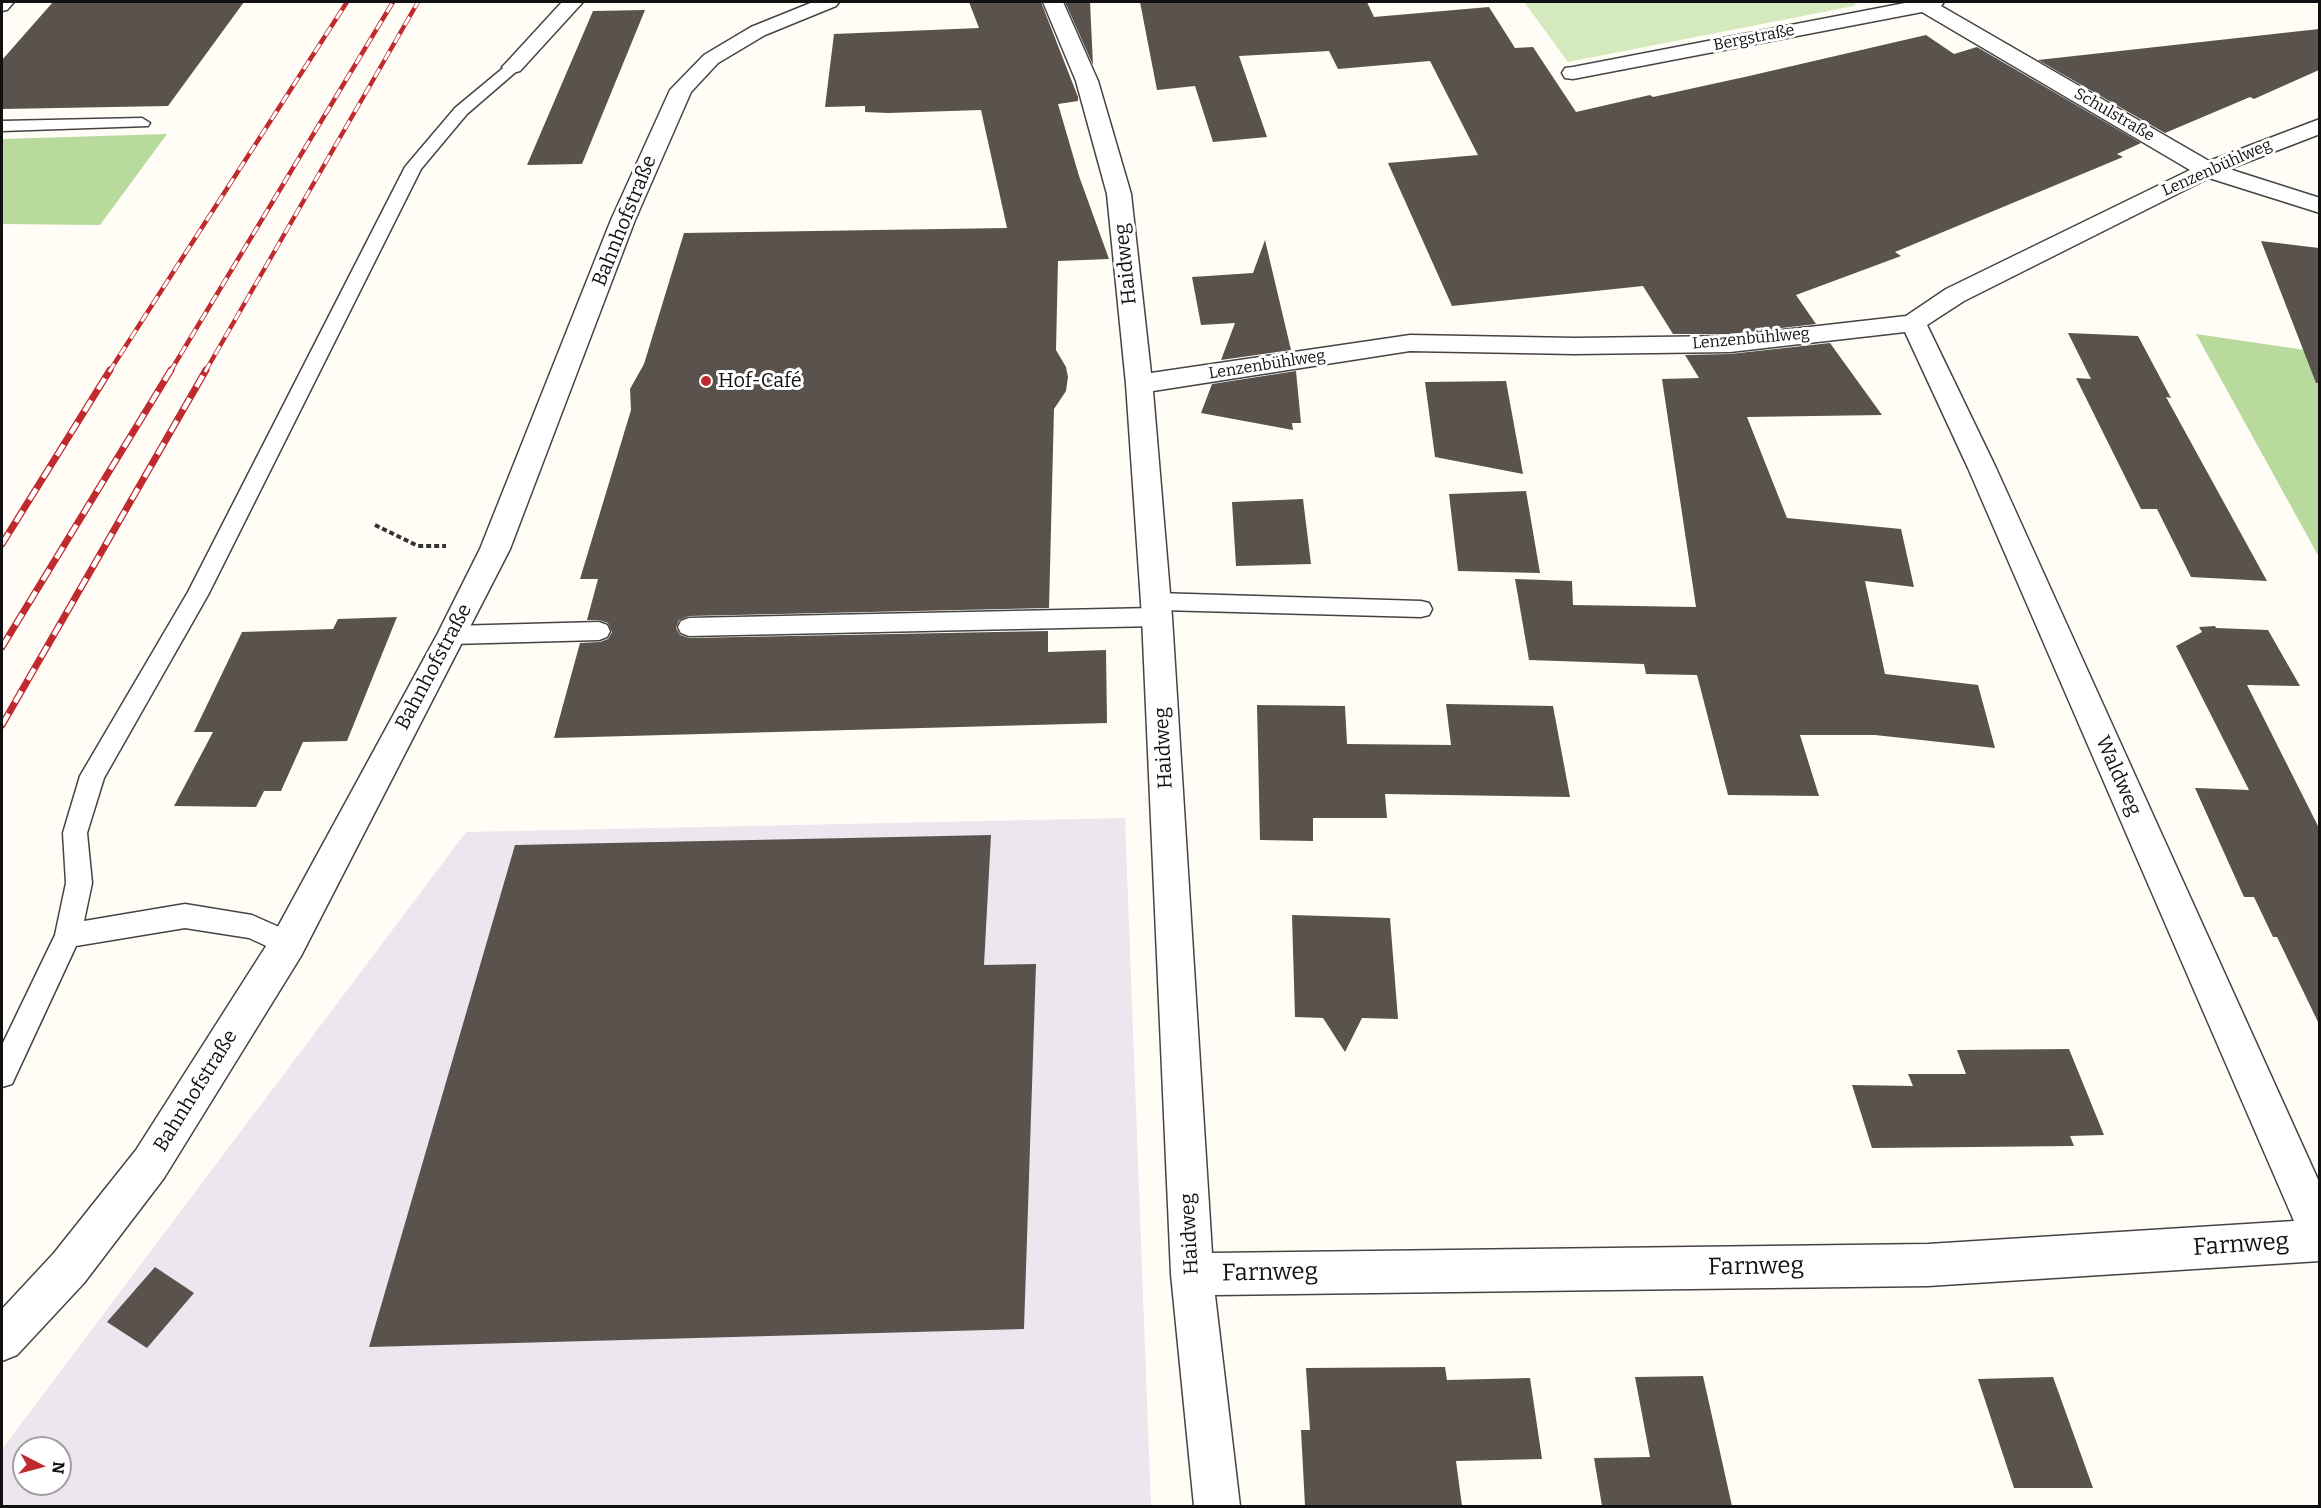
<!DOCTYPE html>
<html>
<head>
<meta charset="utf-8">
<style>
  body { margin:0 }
  #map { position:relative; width:2321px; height:1508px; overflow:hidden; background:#fffdf5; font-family:Bitter,serif }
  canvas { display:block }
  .frame { position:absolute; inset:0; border:3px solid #111; pointer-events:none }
  .north { position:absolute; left:12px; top:1436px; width:60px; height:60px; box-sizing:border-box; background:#fff; border:2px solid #a0a0a0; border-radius:50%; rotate:96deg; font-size:16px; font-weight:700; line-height:24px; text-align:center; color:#111 }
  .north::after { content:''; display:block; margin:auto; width:21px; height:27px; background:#c02a2e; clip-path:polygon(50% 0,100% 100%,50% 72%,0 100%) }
</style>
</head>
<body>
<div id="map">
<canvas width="2321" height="1508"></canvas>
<div class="frame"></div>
<div class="north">N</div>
</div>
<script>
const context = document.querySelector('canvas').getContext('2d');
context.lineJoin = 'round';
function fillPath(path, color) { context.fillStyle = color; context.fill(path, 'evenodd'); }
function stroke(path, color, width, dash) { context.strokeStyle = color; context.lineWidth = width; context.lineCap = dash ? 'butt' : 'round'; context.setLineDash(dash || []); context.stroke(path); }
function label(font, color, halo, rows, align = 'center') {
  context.font = font + ' Bitter,serif'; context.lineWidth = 6; context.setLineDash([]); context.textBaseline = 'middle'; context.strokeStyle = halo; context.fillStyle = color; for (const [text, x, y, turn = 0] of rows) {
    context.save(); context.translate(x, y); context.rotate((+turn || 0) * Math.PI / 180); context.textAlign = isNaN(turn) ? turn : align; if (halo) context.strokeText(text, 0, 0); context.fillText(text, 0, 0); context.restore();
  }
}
const industrial = new Path2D(`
  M1125,818L1151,1506H2V1449L466,832ZM24,1448H60V1484H24Z`);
const green = new Path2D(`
  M1524,2H1857L1854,6L1568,62Z`);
const forest = new Path2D(`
  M167,134L100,225L2,224V139Z
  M2196,334L2319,352V557Z`);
const building = new Path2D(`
  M53,2H244L168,106L2,109V60Z
  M969,2H1041L1078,97V101L1058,104L1079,176L1109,259L1058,261L1056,350L1066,367L1068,377L1066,391L1054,409L1049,608L689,616L679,620L676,628L680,635L689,638L1048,631V652L1106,650L1107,723L554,738L580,643L600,642L608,639L612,632L608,623L599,620H587L598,579H580L631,410L630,389L644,364L684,233L1007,228L981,110L888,113L865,112V106L825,107L834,34L979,28Z
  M1065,2H1090L1093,65Z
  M1140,2H1367L1374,17L1489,7L1515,48L1533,47L1576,112L1650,95L1653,97L1749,76L1926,35L1954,54L1977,47L2141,143L2117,154L2123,157L1895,252L1901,256L1796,295L1816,324L1730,334H1673L1643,286L1452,306L1388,163L1478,155L1430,61L1338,69L1329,51L1239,56L1267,137L1213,142L1195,86L1157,90Z
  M645,10L582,164L527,165L593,11Z
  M2319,29V70L2254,99L2250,97L2165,133L2038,60Z
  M1265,240L1291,350L1221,360L1235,323L1201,325L1192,277L1253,273Z
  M2261,241L2319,248V383H2316Z
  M2068,333L2138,336L2171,398L2166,397L2267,581L2191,577L2157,509H2141L2076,378L2091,379Z
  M1830,343L1882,415L1747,417L1787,518L1901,529L1914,587L1865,581L1885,674L1978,685L1995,748L1875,735H1800L1819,796L1728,795L1697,675L1646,674L1644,664L1529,660L1515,579L1572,581L1573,605L1696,607L1662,379L1699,378L1685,355L1730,354Z
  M1296,371L1301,423H1292L1293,430L1201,413L1212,384Z
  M1506,381L1523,474L1435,457L1425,382Z
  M1526,491L1540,573L1458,571L1449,494Z
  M1303,499L1311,564L1236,566L1232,502Z
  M397,617L347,741L303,742L281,791H264L256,807L174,806L213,732H194L242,632L333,629L338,619Z
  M2215,626L2216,628L2268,630L2300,686L2247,685L2319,828V1024L2277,937H2273L2254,897H2244L2195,788L2249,790L2176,646L2202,632L2199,627Z
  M1446,704L1553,706L1570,797L1385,794L1387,818H1313V841L1260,840L1257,705L1345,706L1347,744L1451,745Z
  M991,835L984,965L1036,964L1024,1329L369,1347L515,845Z
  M1292,915L1390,918L1398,1019L1362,1018L1345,1052L1323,1018L1295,1017Z
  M2069,1049L2104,1135L2070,1136L2074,1146L1872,1148L1852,1085L1913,1086L1908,1074H1966L1957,1050Z
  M155,1267L194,1293L147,1348L107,1322Z
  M1445,1367L1447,1380L1530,1378L1542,1459L1456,1461L1462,1506H1305L1301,1430H1310L1306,1368Z
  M1703,1376L1732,1506H1602L1594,1458L1650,1457L1635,1377Z
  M2053,1377L2093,1488H2014L1978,1379Z`);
const path = new Path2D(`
  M375,525L418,546H446`);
const service = new Path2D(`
  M2,2H14L7,10L2,11Z
  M513,62L518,64L521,67L518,70L467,114L421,169L208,595L104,778L87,833L92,883L84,921L185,904L252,915L297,935L301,944L297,953L288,956L249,938L185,928L76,946L12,1084L2,1087V1045L55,935L66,883L63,833L80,776L188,592L405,167L455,108L508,64Z
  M142,118L150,123L148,126L2,131V121Z
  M1156,593L1421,601L1429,603L1432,609L1429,615L1421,617L1161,610L1165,611L1168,617L1165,623L1157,626L689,636L681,633L678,627L681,621L689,618L1153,608L1148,607L1145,601L1148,595Z
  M599,622L607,625L610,631L607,637L599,640L452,644L444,641L441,635L444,629L452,626Z`);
const minor = new Path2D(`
  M562,2H583L520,71L513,73L506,71L502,67L506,63Z
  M813,2H839L836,6L765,35L718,63L691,92L635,220L510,549L301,956L164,1178L84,1283L17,1355L2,1361V1309L54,1253L136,1150L275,932L438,633L480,549L611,220L670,90L704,55L751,27Z
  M1043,2H1063L1098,81L1131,194L1151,373L1410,335L1575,338L1730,336L1906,316L1946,289L2190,170L1922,12L1573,79L1565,78L1562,73L1565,68L1573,67L1910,2H1944L1941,6L2209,161L2320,119V134L2229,169L2320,198V213L2209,178L1964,301L1927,325L1996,468L2320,1184V1261L1928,1286L1215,1295L1240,1506H1194L1171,1274L1142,617L1126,384L1107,194L1076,81ZM1905,332L1968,468L2294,1221L1928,1244L1212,1253L1172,617L1153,391L1410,351L1575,354L1730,352Z`);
const railFar1 = new Path2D(`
  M109,372L347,2
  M170,372L393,2
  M205,372L418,2`);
const rail = new Path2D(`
  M2,544L110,370
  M2,647L171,370
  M2,725L206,370`);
const markers = [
  [706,381,6,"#c02a2e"]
];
const farStreetnames = [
  ["Bergstraße",1754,38,-11],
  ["Schulstraße",2114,115,30],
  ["Lenzenbühlweg",2217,168,-24],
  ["Lenzenbühlweg",1751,339,-5],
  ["Lenzenbühlweg",1267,365,-9]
];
const streetNames = [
  ["Bahnhofstraße",625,221,-68],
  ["Haidweg",1126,264,-96],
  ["Bahnhofstraße",434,667,-62],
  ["Haidweg",1164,748,-93],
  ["Waldweg",2118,776,66],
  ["Bahnhofstraße",196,1091,-58],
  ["Haidweg",1190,1234,-93]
];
const poiNames = [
  ["Hof-Café",718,381]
];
const nearStreetnames = [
  ["Farnweg",2241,1245,-4],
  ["Farnweg",1756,1267,-1],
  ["Farnweg",1270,1273,-1]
];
fillPath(industrial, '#eee6ef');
fillPath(green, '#d4eabe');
fillPath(forest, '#b8da9d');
fillPath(building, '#5a524d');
stroke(service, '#444', 3);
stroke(minor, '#444', 3);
stroke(path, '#333', 4, [5, 3]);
fillPath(service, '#fff');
fillPath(minor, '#fff');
stroke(railFar1, '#c02a2e', 4.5);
stroke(rail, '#c02a2e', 7);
stroke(railFar1, '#fff', 3, [10]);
stroke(rail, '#fff', 4.5, [13]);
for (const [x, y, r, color] of markers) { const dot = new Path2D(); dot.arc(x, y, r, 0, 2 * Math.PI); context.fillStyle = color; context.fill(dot); stroke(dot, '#fff', 2); }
label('16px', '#111', '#fff', farStreetnames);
label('20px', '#111', '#fff', streetNames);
label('20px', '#111', '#fff', poiNames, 'left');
label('24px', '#111', '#fff', nearStreetnames);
</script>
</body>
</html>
